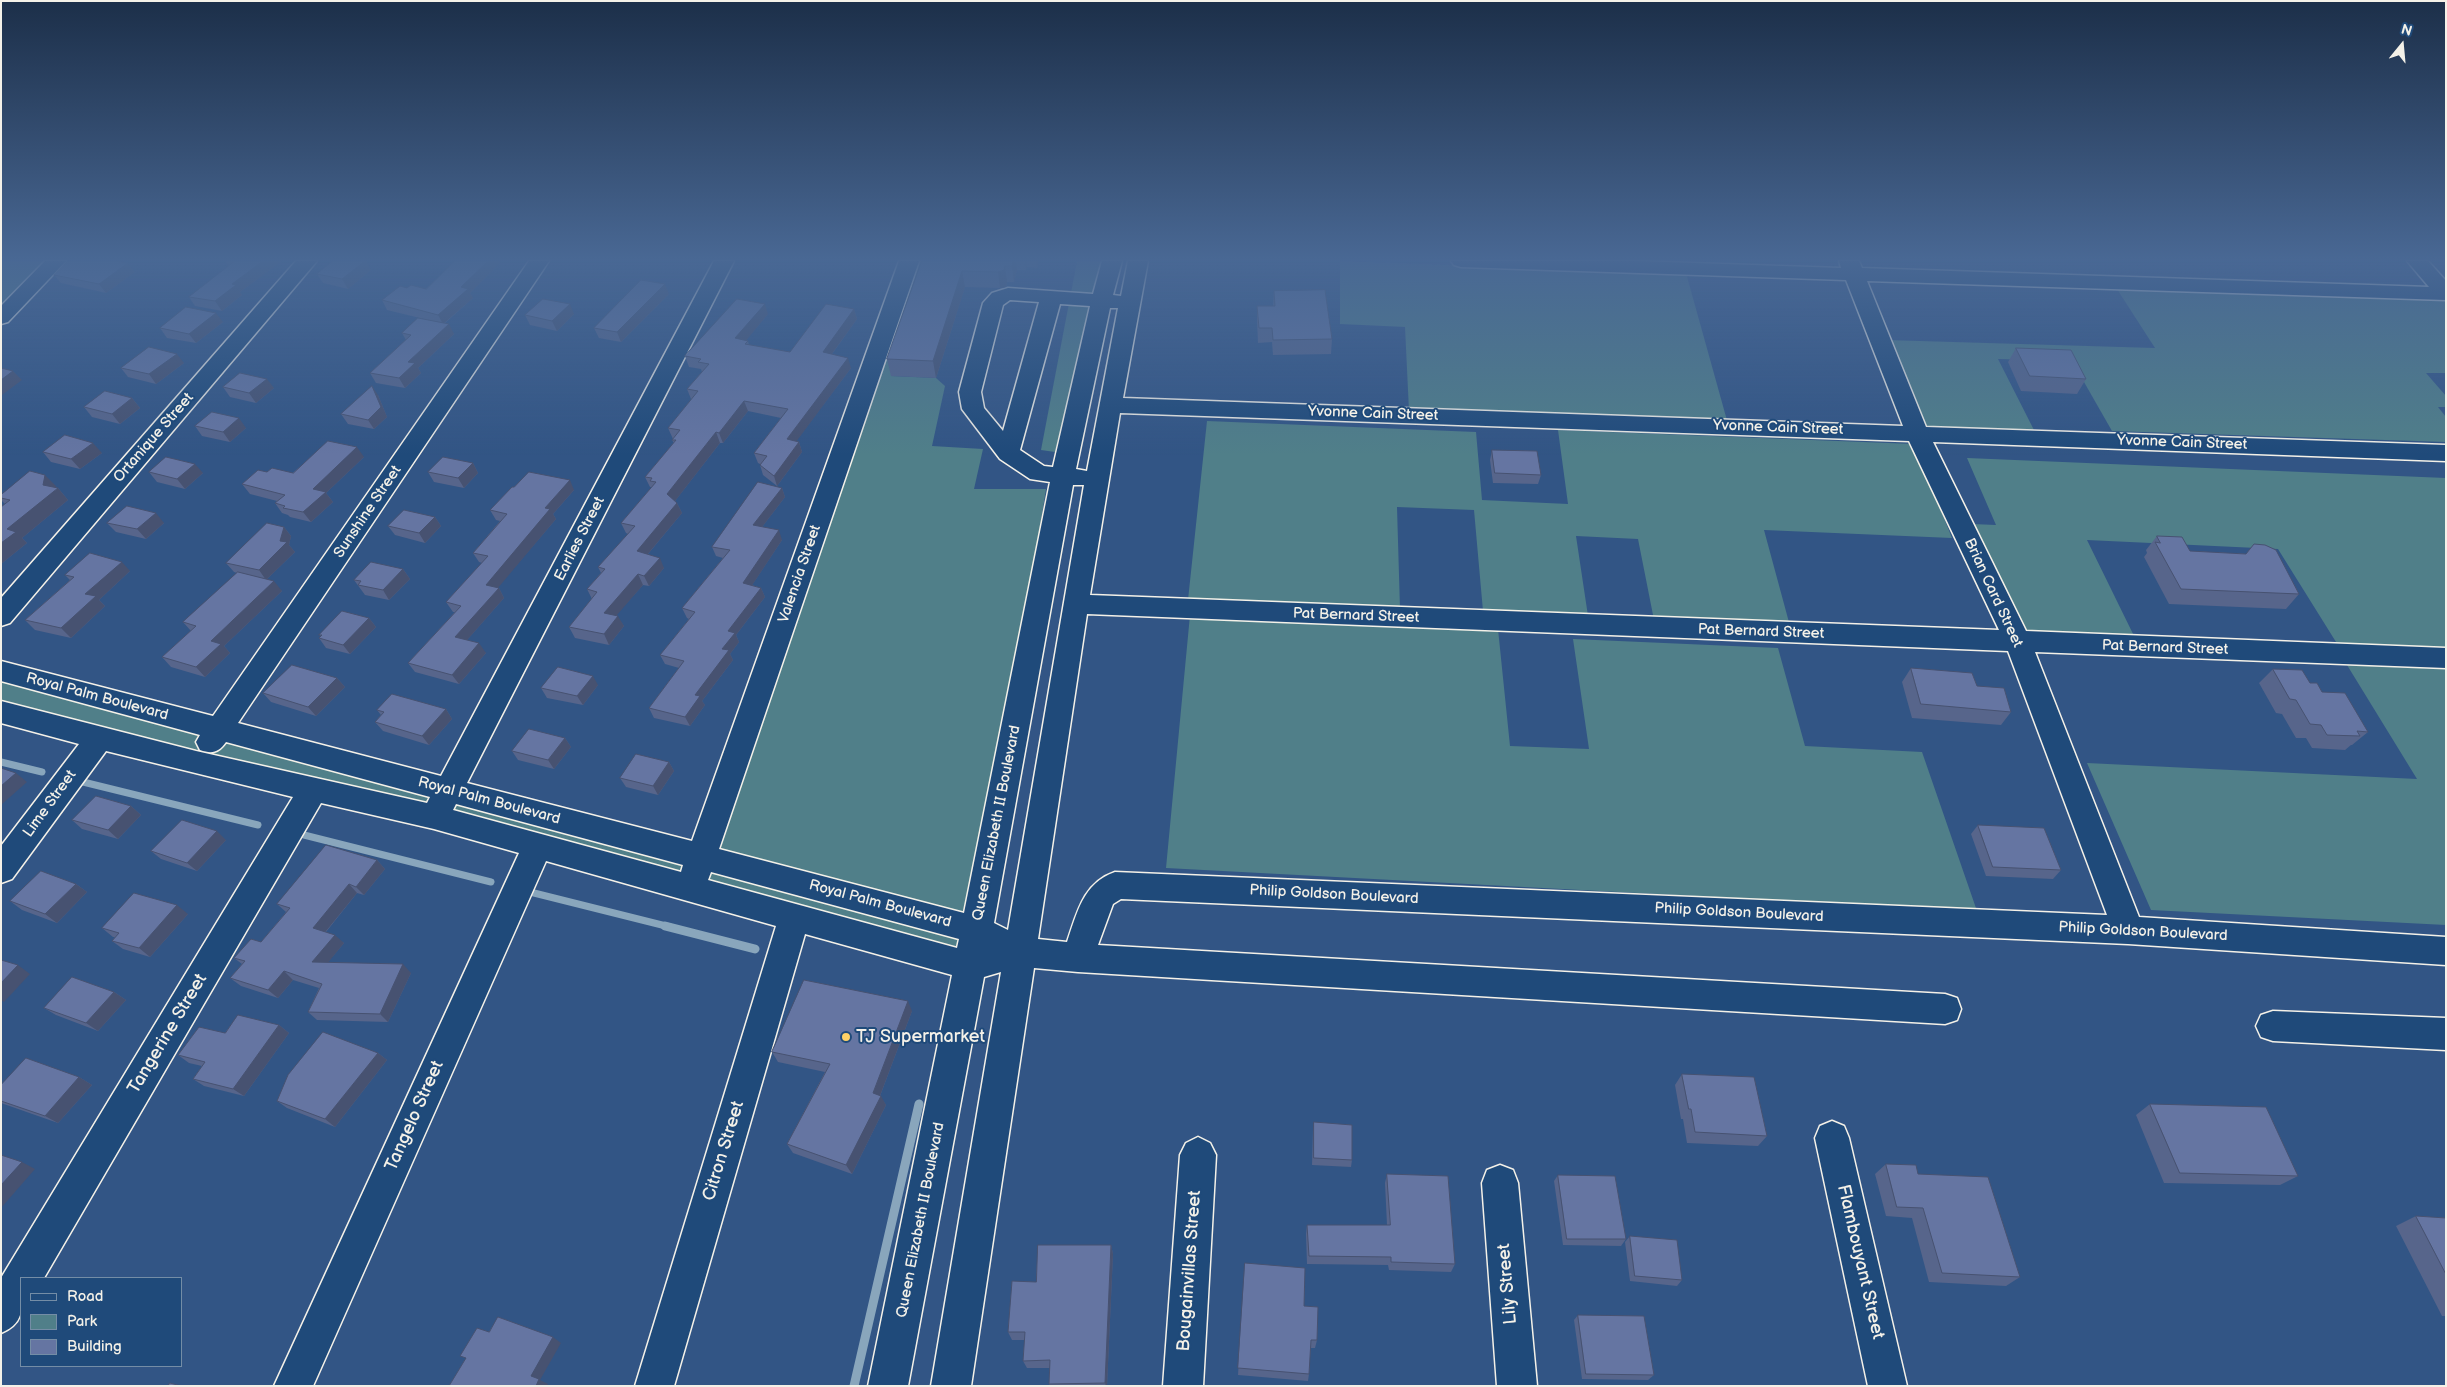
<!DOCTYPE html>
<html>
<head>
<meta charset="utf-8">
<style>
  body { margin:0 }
  #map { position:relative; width:2447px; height:1387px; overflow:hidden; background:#325585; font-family:"Balsamiq Sans",sans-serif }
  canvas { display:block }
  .frame { position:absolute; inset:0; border:2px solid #f4f1e8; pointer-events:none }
  .legend { position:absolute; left:20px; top:1277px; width:162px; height:90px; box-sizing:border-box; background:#1f4a7a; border:1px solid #748da6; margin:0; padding:6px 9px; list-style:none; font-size:15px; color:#f4f1e8 }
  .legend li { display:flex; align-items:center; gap:10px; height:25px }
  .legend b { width:25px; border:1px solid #748da6 }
  .north { position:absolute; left:2377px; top:20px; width:50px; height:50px; -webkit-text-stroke:4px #1f4a7a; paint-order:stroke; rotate:17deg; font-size:14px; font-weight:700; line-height:20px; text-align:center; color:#f4f1e8 }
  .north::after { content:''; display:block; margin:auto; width:18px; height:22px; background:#f4f1e8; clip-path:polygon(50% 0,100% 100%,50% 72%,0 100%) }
</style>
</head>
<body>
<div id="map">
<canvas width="2447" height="1387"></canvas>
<div class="frame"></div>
<ul class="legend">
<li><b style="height:6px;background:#1f4a7a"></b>Road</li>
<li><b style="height:14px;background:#507f89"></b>Park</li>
<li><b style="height:14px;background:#6575a2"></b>Building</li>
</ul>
<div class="north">N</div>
</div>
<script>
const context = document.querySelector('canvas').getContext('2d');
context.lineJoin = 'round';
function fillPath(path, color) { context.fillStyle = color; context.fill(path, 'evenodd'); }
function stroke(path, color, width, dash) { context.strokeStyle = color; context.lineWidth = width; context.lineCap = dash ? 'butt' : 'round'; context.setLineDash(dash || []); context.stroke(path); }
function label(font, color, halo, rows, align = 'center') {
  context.font = font + ' "Balsamiq Sans",sans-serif'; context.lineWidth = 4; context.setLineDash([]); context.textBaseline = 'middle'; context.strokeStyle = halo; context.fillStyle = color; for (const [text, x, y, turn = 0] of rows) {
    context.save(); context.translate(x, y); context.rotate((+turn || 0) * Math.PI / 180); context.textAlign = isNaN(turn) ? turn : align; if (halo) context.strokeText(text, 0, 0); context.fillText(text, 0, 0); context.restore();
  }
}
const green = new Path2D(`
  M1,261H60L1,321Z
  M909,261H931L891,376L936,378L945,386L932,446L983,449L974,489H1046L971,966L1,712V671L701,857Z
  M1077,261H1101L1094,297L1055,452L1041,450Z
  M1340,261L1686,273L1728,424L1409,411L1405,327L1340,324Z
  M2115,286L2446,298V373H2426L2446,396V407H2438L2446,417V442L2112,431L2072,361L1998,359L2035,432L1925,429L1886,340L2155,348Z
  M1207,421L1476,432L1482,500L1568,504L1558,430L1914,444L1952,538L1764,530L1790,626L1654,620L1638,539L1576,536L1588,616L1483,611L1474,510L1397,507L1400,609L1188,600Z
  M1967,458L2446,478V654L2341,650L2278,549L2087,540L2136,640L2018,635L1972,524L1996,525Z
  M1190,615L1498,629L1510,746L1589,749L1573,639L1778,648L1805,746L1922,752L1977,911L1166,868Z
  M2347,665L2446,669V925L2151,910L2087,763L2417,779Z`);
const streamFar1 = new Path2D(`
  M1,762L42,772
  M79,781L258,825
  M304,835L491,882
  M530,892L670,927`);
const stream = new Path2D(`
  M665,926L755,949
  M854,1386L919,1104`);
const minor = new Path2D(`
  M45,261H66L8,322L1,324V306Z
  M296,261H317L10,623L1,626V598Z
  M529,261H549L238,723L441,776L714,261H734L467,783L692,841L899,261H919L719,849L964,913L1050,482L1030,479L1000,459L962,409L959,392L983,303L992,293L1008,288L1093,294L1102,261H1122L1113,295L1121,296L1128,261H1148L1123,398L1903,426L1846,280L1461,267L1454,265L1451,261H1636L1841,268L1839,261H1859L1862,268L2429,287L2407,261H2428L2446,281V300L1867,281L1926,427L2446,445V461L1933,442L2026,631L2446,648V668L2035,652L2139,917L2446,937V965L2128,944L1121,899L1113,904L1098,945L1945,994L1957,998L1961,1009L1957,1020L1945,1024L1078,972L1034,968L971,1386H931L1001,972L984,977L908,1386H868L952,975L805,934L674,1386H635L776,926L546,861L313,1386H274L519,853L434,829L321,803L44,1278H21C21,1303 28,1322 1,1333V1278L293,797L106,751L12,879L1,883V846L79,744L1,723V701L196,751L427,803L430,797L226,742C218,753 212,754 200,750L196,742L200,735L1,681V661L213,716ZM1010,300L1039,302L1003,431L984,408L981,392L1003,305ZM1060,304L1090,306L1053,467L1044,466L1020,450ZM1110,308H1118L1087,471L1076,469ZM1120,413L1909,441L1999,630L1090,595ZM1073,485H1084L1008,930L994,923ZM1087,614L2008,651L2107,915L1115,872C1083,883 1077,913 1067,942L1038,939ZM456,804L683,865L681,872L453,810ZM711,872L959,939L957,948L708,880Z
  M2273,1011L2446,1018V1050L2273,1041L2261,1037L2256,1026L2261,1015Z
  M1832,1121L1844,1126L1849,1138L1907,1386H1868L1815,1138L1820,1126Z
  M1198,1137L1210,1143L1216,1155L1203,1386H1163L1180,1155L1186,1143Z
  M1500,1165L1513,1170L1518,1183L1537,1386H1497L1482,1183L1487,1170Z`);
const wall = new Path2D(`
  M225,261H282L240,292L242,295L222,311L195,306L189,297L229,266Z
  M333,261H366L371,270L348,289L323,283L317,274Z
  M455,261H499L500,263L470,293L473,298L445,323L454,334L418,368L421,373L405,388L376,383L370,373L406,340L402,333L424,319L387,310L382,300L407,288L426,289Z
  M922,261H1039L1037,268L1027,267L1026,270H1017L1014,282H1007L1006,287L1000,288L965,287L936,378L891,376L887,359Z
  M135,272L106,293L61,283L54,275Z
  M1274,291L1332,339L1331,354L1273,355L1272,342L1258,343L1257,321V306H1273Z
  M669,294L621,342L599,338L594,328Z
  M854,309L857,319L832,354L851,368L796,441L799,442L802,452L777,486L763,475L760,465V464L758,463L754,453L781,418L748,411L723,443H720L675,501L677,503L682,513L648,554L664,568L649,586L643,585L616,615L624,626L609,645L575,638L569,627L592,599L587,589L601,573L598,567L628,534L626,533L621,523L652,487H650L645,477L674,443L672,440L673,439L668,428L692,400L691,399L687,389L702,372L701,369L689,367L685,356L768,314L746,340L748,341L749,345L790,352Z
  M574,314L557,331L530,325L525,315Z
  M223,322L196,343L167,338L160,328Z
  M2016,348L2086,379L2077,394L2021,391L2008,362Z
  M184,363L156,384L128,377L121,368Z
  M223,387L274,388L256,403L230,397Z
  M378,395L387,417L374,429L348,424L341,414Z
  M132,398L140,408L120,424L92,417L84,407Z
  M195,426L246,428L230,442L202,436Z
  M1492,450L1541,475L1538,484L1493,483L1490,460Z
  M43,452L102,453L80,469L51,462Z
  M364,457L326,493L333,502L311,522L290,517L288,515L282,513L275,503L277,501L250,494L242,484L267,472L293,473Z
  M473,463L478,473L464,488L434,482L428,472Z
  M149,472L203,473L185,489L157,482Z
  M56,486L55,488H58L68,500L22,538L27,543L1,564V507L5,504L1,500V495Z
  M514,487L574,490L553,514L556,519L497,588H499L504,598L467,640L486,653L459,684L415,672L408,663L455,612H453L446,602L482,563L479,562L473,553L500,521L496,520L490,510Z
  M782,488L785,497L762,527L782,540L752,585L761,588L765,597L736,635L739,642L730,654L733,660L702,701L705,705L690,726L654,718L649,708L679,668L665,664L660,655L689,619L687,618L682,608L723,558L716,556L712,547Z
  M435,517L441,526L425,543L395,535L388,526Z
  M107,523H164L146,539L116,532Z
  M284,527L291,536L289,545L295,552L267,579L282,591L224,646L230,653L205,677L171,667L162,657L191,631L183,622L237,573L234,572L226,563Z
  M2157,536L2190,551L2246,554L2254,544L2299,594L2286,609L2169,604L2144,557L2147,553L2146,550Z
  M403,569L410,579L389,600L365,595L354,580Z
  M130,571L99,600L105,606L71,638L35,630L25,620L70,580L65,575Z
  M369,618L376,627L350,654L326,648L319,638L321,636L319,635Z
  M1911,668L1977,686L2011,712L2001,725L1912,718L1902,682Z
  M2273,669L2310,683L2322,692L2368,732L2352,745H2351L2345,750L2312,748L2306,738H2296L2282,714L2276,713L2259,683Z
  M337,678L345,687L316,716L271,702L263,693Z
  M598,685L583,705L547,698L541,688Z
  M446,709L452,719L429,745L383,731L375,722L381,715L377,710Z
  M565,738L571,747L554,769L518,760L512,751Z
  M669,762L674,771L658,795L626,787L620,778Z
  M131,806L141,815L118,839L82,829L72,820Z
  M1978,825L2061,870L2053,879L1986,876L1971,834Z
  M226,840L197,871L161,859L151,851Z
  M377,860L385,869L364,895L357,893L326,932L344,943L328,962L411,973L388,1022L317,1020L308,1012L319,988L293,980L278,998L241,986L230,978L242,964L234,958L261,942L286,912L277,904Z
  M76,884L87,892L57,923L22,910L10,901Z
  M188,914L150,957L123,949L112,941L115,937H113L102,928Z
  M114,992L126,1000L98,1031L56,1015L44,1008Z
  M912,1011L880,1096L886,1105L852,1174L793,1153L787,1144L825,1072L778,1062L772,1052Z
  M279,1025L289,1033L244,1096L204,1086L193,1079L202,1066L189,1063L178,1055L225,1033Z
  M378,1053L387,1060L335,1127L287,1108L277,1101Z
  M1682,1074L1767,1136L1758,1146L1687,1143L1683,1119H1681L1675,1085Z
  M79,1077L92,1085L58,1123L1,1103V1085Z
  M2150,1104L2298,1176L2280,1185L2164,1183L2136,1115Z
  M1314,1122L1352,1160L1351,1167L1312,1165L1313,1129Z
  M1886,1164L1918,1174L2020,1277L2006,1286L1929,1282L1912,1218L1886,1216L1875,1174Z
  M1387,1174L1455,1264L1451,1272L1389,1270L1388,1265L1307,1264L1306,1234L1307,1225H1387L1385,1183Z
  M1558,1175L1626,1239L1621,1246L1563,1245L1554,1181Z
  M2416,1216L2446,1218V1316H2442L2396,1226Z
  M1630,1236L1682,1280L1677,1286L1630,1281L1625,1242Z
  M1111,1245L1113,1254L1107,1386H1050L1049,1384L1050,1368H1027L1023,1361L1025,1340H1012L1008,1332L1036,1282Z
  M1245,1263L1304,1306L1317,1340L1315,1348H1310L1309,1374L1308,1381L1238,1375Z
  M1578,1315L1654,1375L1648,1380L1582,1379L1574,1320Z`);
const shadedWall = new Path2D(`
  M263,261H282L240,292L242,295L222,311L215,301L232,284Z
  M365,261H366L371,270L348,289L342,279Z
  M488,261H499L500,263L470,293L473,298L443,324L438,315L461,287Z
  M1013,261H1016L1017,270L1014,282L1012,266Z
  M1025,261H1026L1027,267L1026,270Z
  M1036,261H1039L1037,268Z
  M128,263L135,272L106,293L99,284Z
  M1005,266L1007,282L1006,287L1000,288L998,272Z
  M962,271L965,287L936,378L933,361Z
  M665,284L669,294L621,342L617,332Z
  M570,304L574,314L557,331L552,321Z
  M765,304L768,314L739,349L735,338Z
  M854,309L857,319L826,362L823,352Z
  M216,313L223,322L196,343L189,334Z
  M449,324L454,334L418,368L421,373L405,388L399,378L408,362Z
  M177,354L184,363L156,384L149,374Z
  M848,358L851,368L790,450L787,439Z
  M13,371L22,380L2,395L1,380Z
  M267,379L274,388L256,403L249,393Z
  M372,386L378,395L387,417L374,429L368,420Z
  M132,398L140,408L120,424L112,414Z
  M744,401L748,411L723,443L719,433Z
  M239,418L246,428L230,442L223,432Z
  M716,432L720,443L672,505L667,494Z
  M799,442L802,452L777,486L774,476Z
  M93,443L102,453L80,469L71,459Z
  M357,447L364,457L326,493L333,502L311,522L303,512L313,489Z
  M473,463L478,473L464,488L458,478Z
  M195,464L203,473L185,489L177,479Z
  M45,475L56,486L55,491L58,488L68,500L22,538L27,543L1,564V543L7,529L43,485Z
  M570,480L574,490L553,514L556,519L492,595L486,585L545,508Z
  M782,488L785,497L756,535L753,525Z
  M677,503L682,513L642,561L637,551Z
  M156,513L164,523L146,539L137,529Z
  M435,517L441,526L425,543L419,533Z
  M284,527L291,536L289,545L295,552L266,580L259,570L280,541Z
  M779,530L782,540L747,593L743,583Z
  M660,558L664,568L649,586L644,576Z
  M122,562L130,571L99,600L105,606L71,638L61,628L85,594Z
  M403,569L410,579L389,600L383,590Z
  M638,574L643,585L610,623L604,613Z
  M274,581L282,591L224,646L230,653L205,677L196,667L211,641Z
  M499,588L504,598L461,647L455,637Z
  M761,588L765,597L736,635L739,642L730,654L733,660L702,701L705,705L690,726L685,717L695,695L722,649L728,631Z
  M618,616L624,626L609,645L604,634Z
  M369,618L376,627L350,654L343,645Z
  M479,643L486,653L459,684L452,675Z
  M593,676L598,685L583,705L577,696Z
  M337,678L345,687L316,716L308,707Z
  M446,709L452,719L429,745L422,736Z
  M565,738L571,747L554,769L548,760Z
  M669,762L674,771L658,795L653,786Z
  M16,773L27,782L1,805V786Z
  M131,806L141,815L118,839L108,830Z
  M217,831L226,840L197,871L187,863Z
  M377,860L385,869L364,895L356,887Z
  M76,884L87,892L57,923L45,914Z
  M349,884L357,893L322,936L313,928Z
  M177,905L188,914L150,957L139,948Z
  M335,935L344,943L322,970L312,962Z
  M403,964L411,973L388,1022L380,1014Z
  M18,965L30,974L4,1002L1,1000V983Z
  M284,971L293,980L278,998L268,990Z
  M114,992L126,1000L98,1031L86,1023Z
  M908,1001L912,1011L878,1101L881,1096L886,1105L852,1174L846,1165Z
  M279,1025L289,1033L244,1096L233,1089Z
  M378,1053L387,1060L335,1127L325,1119Z
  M79,1077L92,1085L58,1123L45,1116Z
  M22,1162L35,1169L1,1208V1185Z
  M1111,1245L1113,1254L1107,1386H1106L1105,1383Z
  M553,1337L561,1343L540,1380L548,1384L547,1386H536L531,1376Z`);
const building = new Path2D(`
  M68,261H115L128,263L99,284L54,275Z
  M235,261H263L232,284L236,285L215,301L189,297Z
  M333,261H365L342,279L317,274Z
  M455,261H488L461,287L468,289L438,315L382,300L400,286L407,288L411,285L426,289Z
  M922,261H1013L1012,266H1005L1004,270L998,272L962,271L933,361L887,359Z
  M641,280L665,284L617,332L594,328Z
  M1325,290L1332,339L1273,340L1272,328H1259L1257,306H1275L1274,291Z
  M543,299L570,304L552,321L525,315Z
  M737,299L765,304L735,338L748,341L745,344L790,352L826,304L854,309L823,352L848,358L787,439L799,442L774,476L760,465L767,456L754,453L788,409L744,401L719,433L716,432L667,494L677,503L637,551L660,558L644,576L638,574L604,613L618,616L604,634L569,627L597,592L587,589L605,569L598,567L635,526L621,523L656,482L650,481L652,478L645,477L676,440H672L680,430L668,428L698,391L687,389L709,364L698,362L701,359L685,356Z
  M186,307L216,313L189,334L160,328Z
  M418,318L449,324L408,362L415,363L399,378L370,373L411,335L402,333Z
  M149,347L177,354L149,374L121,368Z
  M2016,348L2071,350L2086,379L2030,376Z
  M1,368L13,371L1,380Z
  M240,373L267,379L249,393L223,387Z
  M372,386L381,407L368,420L341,414Z
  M105,391L132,398L112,414L84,407Z
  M212,412L239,418L223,432L195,426Z
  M65,435L93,443L71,459L43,452Z
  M328,441L357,447L313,489L326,492L303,512L283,508L285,506L275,503L285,495L242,484L258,470L267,472L272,468L293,473Z
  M1492,450L1537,451L1541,475L1495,473Z
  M166,457L195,464L177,479L149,472Z
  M443,457L473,463L458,478L428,472Z
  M30,471L45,475L43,485L58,488L7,529L16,532L1,543V507L10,500L1,498V495Z
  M529,472L570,480L545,508L550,509L486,585L499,588L455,637L479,643L452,675L408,663L461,606L446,602L488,556L473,553L507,514L490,510L512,487H514Z
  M758,482L782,488L753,525L779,530L743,583L761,588L728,631L735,633L722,649L729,650L695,695L700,696L685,717L649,708L684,661L660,655L695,612L682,608L730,550L712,547Z
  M127,506L156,513L137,529L107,523Z
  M404,510L435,517L419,533L388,526Z
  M267,523L284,527L280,541L287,542L259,570L226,563Z
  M2157,536L2182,537L2190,551L2246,554L2254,544L2265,545L2276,550L2299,594L2181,589L2155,542L2160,543Z
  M90,553L122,562L85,594L96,596L61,628L25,620L74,577L65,575Z
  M371,562L403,569L383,590L358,585L361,581L354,580Z
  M238,572L274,581L211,641L221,644L196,667L162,657L196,626L183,622Z
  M342,611L369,618L343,645L319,638L322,635H319Z
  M292,665L337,678L308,707L263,693Z
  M558,667L593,676L577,696L541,688Z
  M1911,668L1972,673L1977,686L2004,688L2011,712L1921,704Z
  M2273,669L2302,670L2310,683H2317L2322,692L2345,693L2368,732L2357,731L2360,736L2327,735L2321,725L2310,724L2296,700L2290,699Z
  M392,694L446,709L422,736L375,722L384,712L377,710Z
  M529,729L565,738L548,760L512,751Z
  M636,754L669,762L653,786L620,778Z
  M1,768L16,773L1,786Z
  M96,796L131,806L108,830L72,820Z
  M182,820L217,831L187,863L151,851Z
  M1978,825L2044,828L2061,870L1993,867Z
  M326,845L377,860L356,887L349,884L313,928L335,935L312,962L403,964L380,1014L308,1012L322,984L284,971L268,990L230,978L245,961L234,958L251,939L261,942L290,908L277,904Z
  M41,871L76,884L45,914L10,901Z
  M134,893L177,905L139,948L112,941L119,933L102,928Z
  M1,960L18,965L1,983Z
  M72,977L114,992L86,1023L44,1008Z
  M804,980L908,1001L873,1093L881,1096L846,1165L787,1144L830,1064L772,1052Z
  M238,1015L279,1025L233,1089L193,1079L205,1062L178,1055L199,1027L225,1033Z
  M323,1032L378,1053L325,1119L277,1101L288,1075Z
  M26,1058L79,1077L45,1116L1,1101V1085Z
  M1682,1074L1754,1077L1767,1136L1695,1132L1691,1109H1689Z
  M2150,1104L2266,1107L2298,1176L2180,1173Z
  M1314,1122L1352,1125V1160L1314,1158Z
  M1,1155L22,1162L1,1185Z
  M1886,1164L1916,1165L1918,1174L1988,1177L2020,1277L1942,1273L1923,1208L1897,1207Z
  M1387,1174L1448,1176L1455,1264L1391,1262V1257L1309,1256L1307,1225H1390Z
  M1558,1175L1615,1176L1626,1239H1567Z
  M2416,1216L2446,1218V1274Z
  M1630,1236L1677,1240L1682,1280L1635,1276Z
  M1038,1245H1111L1105,1383L1049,1384L1050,1360L1023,1361L1025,1332H1008L1012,1281L1036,1282Z
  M1245,1263L1305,1268L1304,1306L1318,1307L1317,1340H1311L1309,1374L1238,1368Z
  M1578,1315L1644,1316L1654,1375L1586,1374Z
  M498,1317L553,1337L531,1376L539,1379L536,1386H449L466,1358L460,1356L477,1328L489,1332Z
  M170,1383L181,1386H168Z`);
const markers = [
  [846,1037,5,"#ffd166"]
];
const streetNames = [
  ["Yvonne Cain Street",1373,414,2],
  ["Yvonne Cain Street",1778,428,2],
  ["Ortanique Street",154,438,-49],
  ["Yvonne Cain Street",2182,443,2],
  ["Sunshine Street",368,512,-56],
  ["Earlies Street",580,539,-63],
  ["Valencia Street",800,574,-71],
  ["Brian Card Street",1993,593,65],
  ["Pat Bernard Street",1356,616,2],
  ["Pat Bernard Street",1761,632,2],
  ["Pat Bernard Street",2165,648,2],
  ["Royal Palm Boulevard",97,697,15],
  ["Royal Palm Boulevard",489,801,15],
  ["Lime Street",50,804,-54],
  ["Queen Elizabeth II Boulevard",997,823,-79],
  ["Philip Goldson Boulevard",1334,895,3],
  ["Royal Palm Boulevard",880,904,15],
  ["Philip Goldson Boulevard",1739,913,3],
  ["Philip Goldson Boulevard",2143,932,3],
  ["Queen Elizabeth II Boulevard",921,1220,-79]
];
const nearStreetnames = [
  ["Tangerine Street",168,1034,-59],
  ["Tangelo Street",415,1116,-66],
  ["Citron Street",724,1151,-73],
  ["Flambouyant Street",1860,1262,77],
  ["Bougainvillas Street",1190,1271,-86],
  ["Lily Street",1508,1284,-95]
];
const nearPoinames = [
  ["TJ Supermarket",856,1037]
];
fillPath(green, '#507f89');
stroke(streamFar1, '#89a6bc', 7);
stroke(stream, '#89a6bc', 9);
stroke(minor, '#f4f1e8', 3);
fillPath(minor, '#1f4a7a');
fillPath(wall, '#57658b');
fillPath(shadedWall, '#475271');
fillPath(building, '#6575a2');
stroke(building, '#475271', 1);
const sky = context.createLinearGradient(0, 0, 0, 455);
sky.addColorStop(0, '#1c2f49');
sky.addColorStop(0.57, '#496894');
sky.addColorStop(1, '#49689400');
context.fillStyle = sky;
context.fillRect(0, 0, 2447, 455);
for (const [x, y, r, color] of markers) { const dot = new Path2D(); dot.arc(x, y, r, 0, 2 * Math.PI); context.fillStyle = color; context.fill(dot); stroke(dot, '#1f4a7a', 2); }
label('15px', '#f4f1e8', '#1f4a7a', streetNames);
label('18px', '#f4f1e8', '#1f4a7a', nearStreetnames);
label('18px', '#f4f1e8', '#1f4a7a', nearPoinames, 'left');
</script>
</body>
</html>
